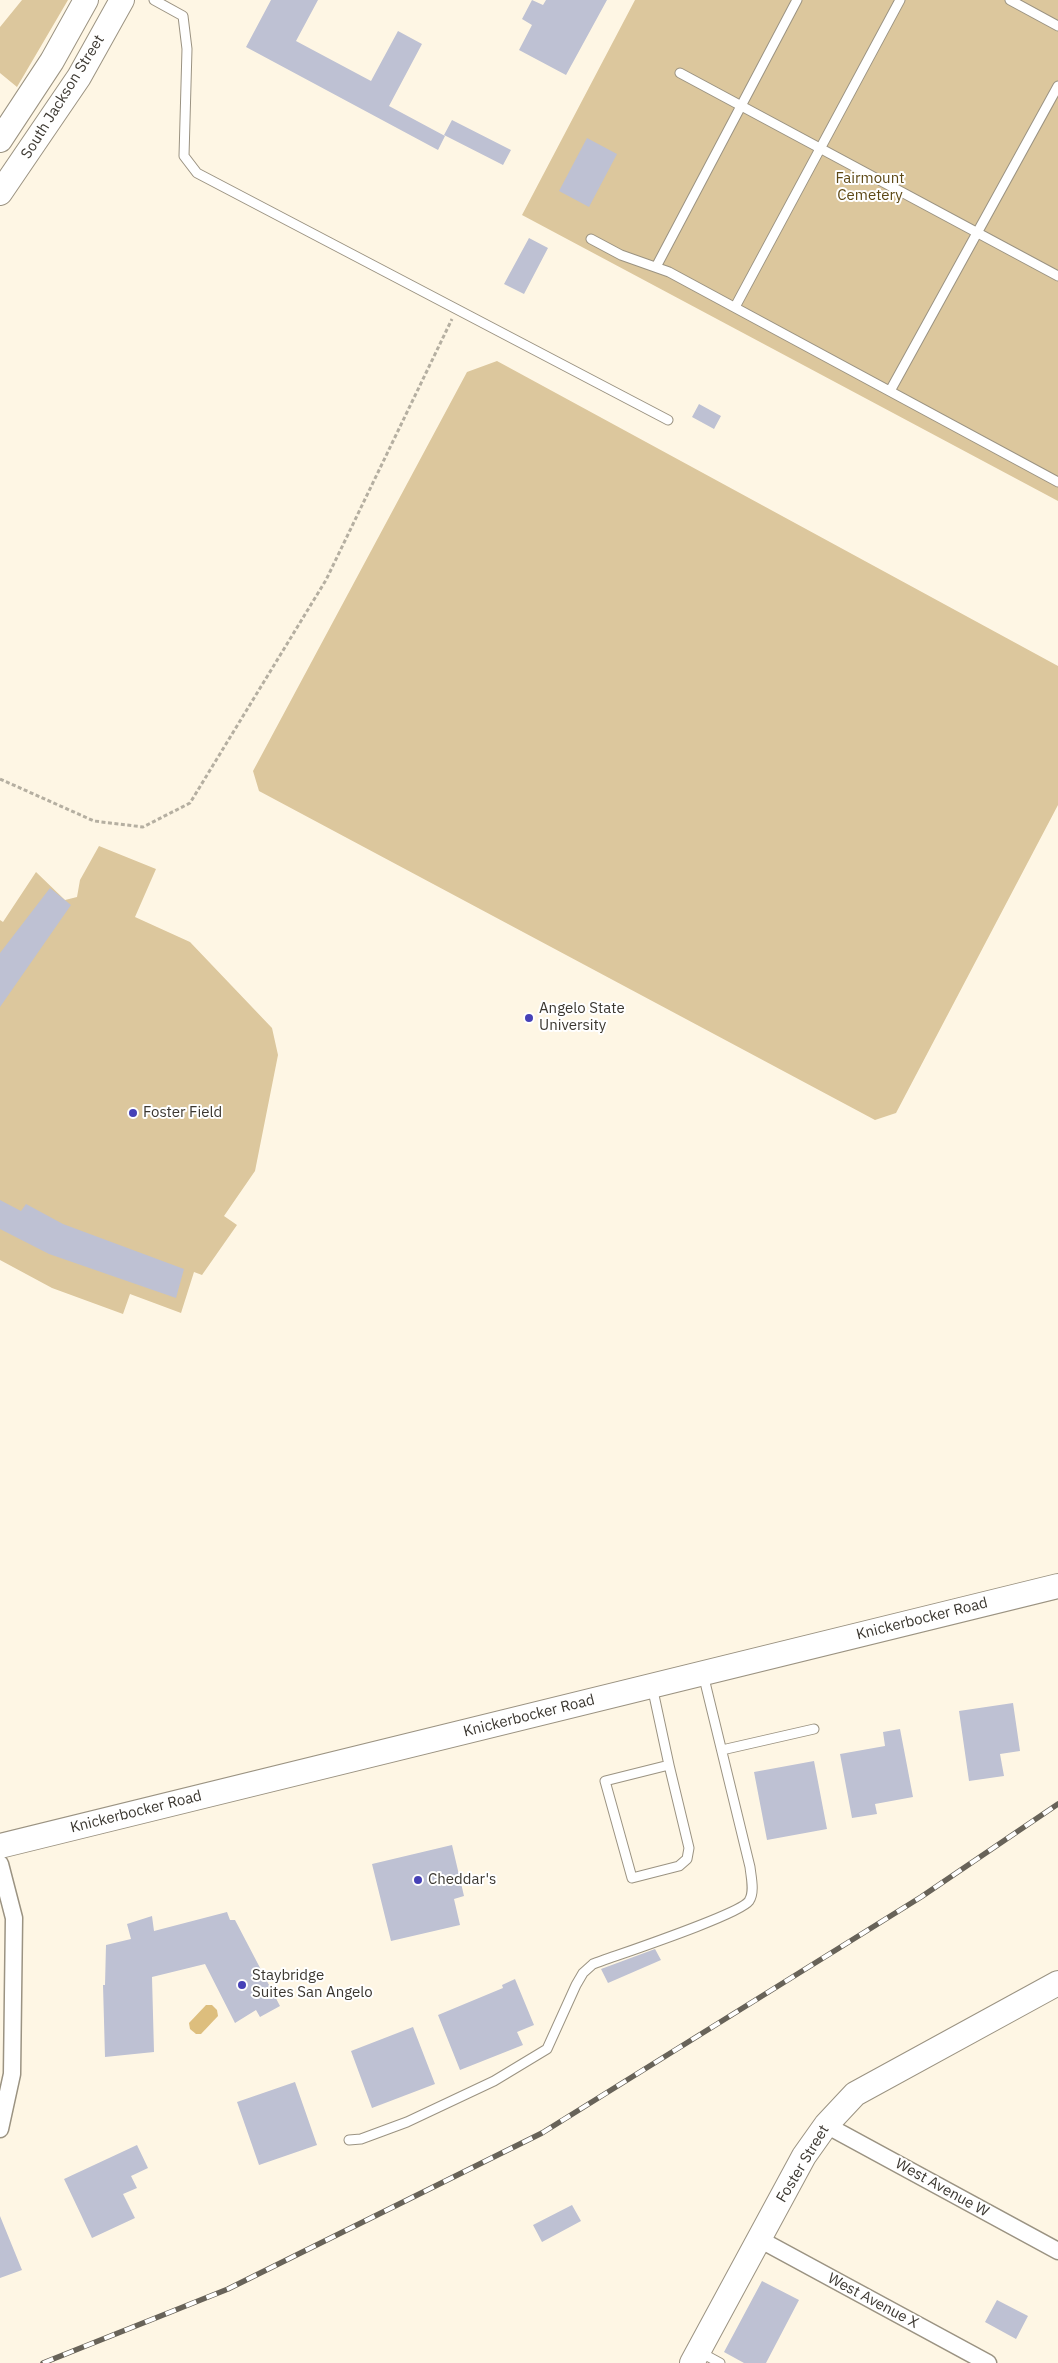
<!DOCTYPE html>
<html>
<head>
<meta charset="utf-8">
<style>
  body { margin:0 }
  canvas { display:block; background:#fef6e4 }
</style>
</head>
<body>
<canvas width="1058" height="2363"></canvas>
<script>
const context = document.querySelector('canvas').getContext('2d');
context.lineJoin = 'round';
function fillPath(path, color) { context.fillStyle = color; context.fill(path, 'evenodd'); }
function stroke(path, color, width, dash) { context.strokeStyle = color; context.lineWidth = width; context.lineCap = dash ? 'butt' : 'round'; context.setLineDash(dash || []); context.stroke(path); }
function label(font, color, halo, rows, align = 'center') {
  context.font = font + ' "IBM Plex Sans",sans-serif'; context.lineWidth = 4; context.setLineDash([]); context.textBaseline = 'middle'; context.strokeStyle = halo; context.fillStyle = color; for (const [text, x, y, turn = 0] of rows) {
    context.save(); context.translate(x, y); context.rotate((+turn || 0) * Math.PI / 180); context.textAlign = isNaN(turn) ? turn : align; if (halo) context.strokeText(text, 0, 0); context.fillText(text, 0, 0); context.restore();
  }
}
const green = new Path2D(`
  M22,0H68L17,87L0,73V27Z
  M635,0H1058V501L522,215Z
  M497,361L1058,666V805L896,1113L875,1120L259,791L253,771L467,372Z
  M99,846L156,869L135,917L190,942L272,1028L278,1055L255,1171L224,1216L237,1225L202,1275L194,1272L181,1313L130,1294L123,1314L52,1288L0,1260V920L3,922L36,872L65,900L77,897L80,880Z`);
const water = new Path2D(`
  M206,2005H212L217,2010L218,2016L201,2034H196L190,2029L189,2023Z`);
const building = new Path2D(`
  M271,0H318L296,41L371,81L398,31L422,44L389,106L445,136L438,150L246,47Z
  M532,0L543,5L546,0H607L566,75L519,50L532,25L522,19Z
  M452,120L511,150L503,165L444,135Z
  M587,138L617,154L589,207L559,191Z
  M529,238L548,248L524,294L504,284Z
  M699,404L721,416L714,429L692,417Z
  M50,888L71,905L0,1007V953Z
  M0,1200L21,1211L26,1204L63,1224L184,1269L176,1298L49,1254L0,1229Z
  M1013,1703L1020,1751L1000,1754L1004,1776L969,1781L959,1711Z
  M900,1729L913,1797L875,1804L877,1814L852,1818L840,1754L885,1746L883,1732Z
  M814,1761L827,1829L767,1840L754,1772Z
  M452,1845L464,1896L454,1899L460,1925L391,1941L372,1864Z
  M227,1912L230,1920H235L280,2006L260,2017L256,2010L235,2023L205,1964L152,1977L154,2052L105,2057L103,1985H105L106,1945L131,1939L127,1924L152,1916L154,1931Z
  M655,1949L661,1960L608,1983L601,1969Z
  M515,1979L534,2025L517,2032L523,2045L460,2070L438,2015L503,1988L502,1985Z
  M413,2027L435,2084L372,2108L351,2051Z
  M295,2082L317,2145L259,2165L237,2102Z
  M137,2145L148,2168L131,2176L137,2188L123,2194L135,2218L92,2238L64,2179Z
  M572,2205L581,2221L542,2242L533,2225Z
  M0,2216L22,2270L0,2278Z
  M762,2281L799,2300L766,2363H744L724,2352Z
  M997,2300L1028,2316L1016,2339L985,2322Z`);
const path = new Path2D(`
  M0,779L94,821L143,827L190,803L326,580L452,319`);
const lane = new Path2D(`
  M154,0L183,16L187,49L184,156L197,173L668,420
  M1010,0L1058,26
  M680,73L1058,276
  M591,239L621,255L669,272L1058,482
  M656,267L797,0
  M735,307L900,0
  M890,391L1058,86
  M652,1686L669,1765L605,1781L632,1878L679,1866L687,1859L689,1848L669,1765
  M722,1750L814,1729
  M349,2140L361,2139L407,2122L494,2081L547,2049L576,1985L583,1973L593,1964C617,1955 739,1915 749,1901C755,1892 751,1877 750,1867L703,1674
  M698,2351L720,2363`);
const street = new Path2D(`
  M0,1864L14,1918L12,2074L0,2129
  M826,2125L1058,2251
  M759,2239L988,2363`);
const secondary = new Path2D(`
  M0,140L52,61L86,0
  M0,193L79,77L122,0
  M0,1846L1058,1586
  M692,2363L804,2156L826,2125L855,2094L1058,1983`);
const rail = new Path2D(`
  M43,2363L228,2289L542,2133L921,1897L1058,1804`);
const markers = [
  [529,1018,5,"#4641b7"],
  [133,1113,5,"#4641b7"],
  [418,1880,5,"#4641b7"],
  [242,1985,5,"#4641b7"]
];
const streetNames = [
  ["South Jackson Street",63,97,-58],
  ["Knickerbocker Road",922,1619,-14],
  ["Knickerbocker Road",529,1716,-14],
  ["Knickerbocker Road",136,1812,-14],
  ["Foster Street",803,2164,-59],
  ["West Avenue W",942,2188,29],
  ["West Avenue X",873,2301,28]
];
const parkNames = [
  ["Fairmount",870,179],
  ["Cemetery",870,196]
];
const poiNames = [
  ["Angelo State",539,1009],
  ["University",539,1026],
  ["Foster Field",143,1113],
  ["Cheddar's",428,1880],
  ["Staybridge",252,1976],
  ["Suites San Angelo",252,1993]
];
fillPath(green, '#dcc79d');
fillPath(water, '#ddbe7d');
fillPath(building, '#bec1d3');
stroke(lane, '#9b9382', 11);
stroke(street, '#9b9382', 19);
stroke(secondary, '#9b9382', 26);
stroke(path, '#b5afa1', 3, [4, 2.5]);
stroke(lane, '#fff', 9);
stroke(street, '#fff', 16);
stroke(secondary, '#fff', 24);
stroke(rail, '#686359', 5.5);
stroke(rail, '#fff', 4, [11]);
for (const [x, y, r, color] of markers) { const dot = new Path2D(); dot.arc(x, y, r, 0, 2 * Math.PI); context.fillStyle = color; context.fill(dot); stroke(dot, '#fff', 2); }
label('15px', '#3b3730', '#fff', streetNames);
label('15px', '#5d4815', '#fff', parkNames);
label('15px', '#3b3730', '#fff', poiNames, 'left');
</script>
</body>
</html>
